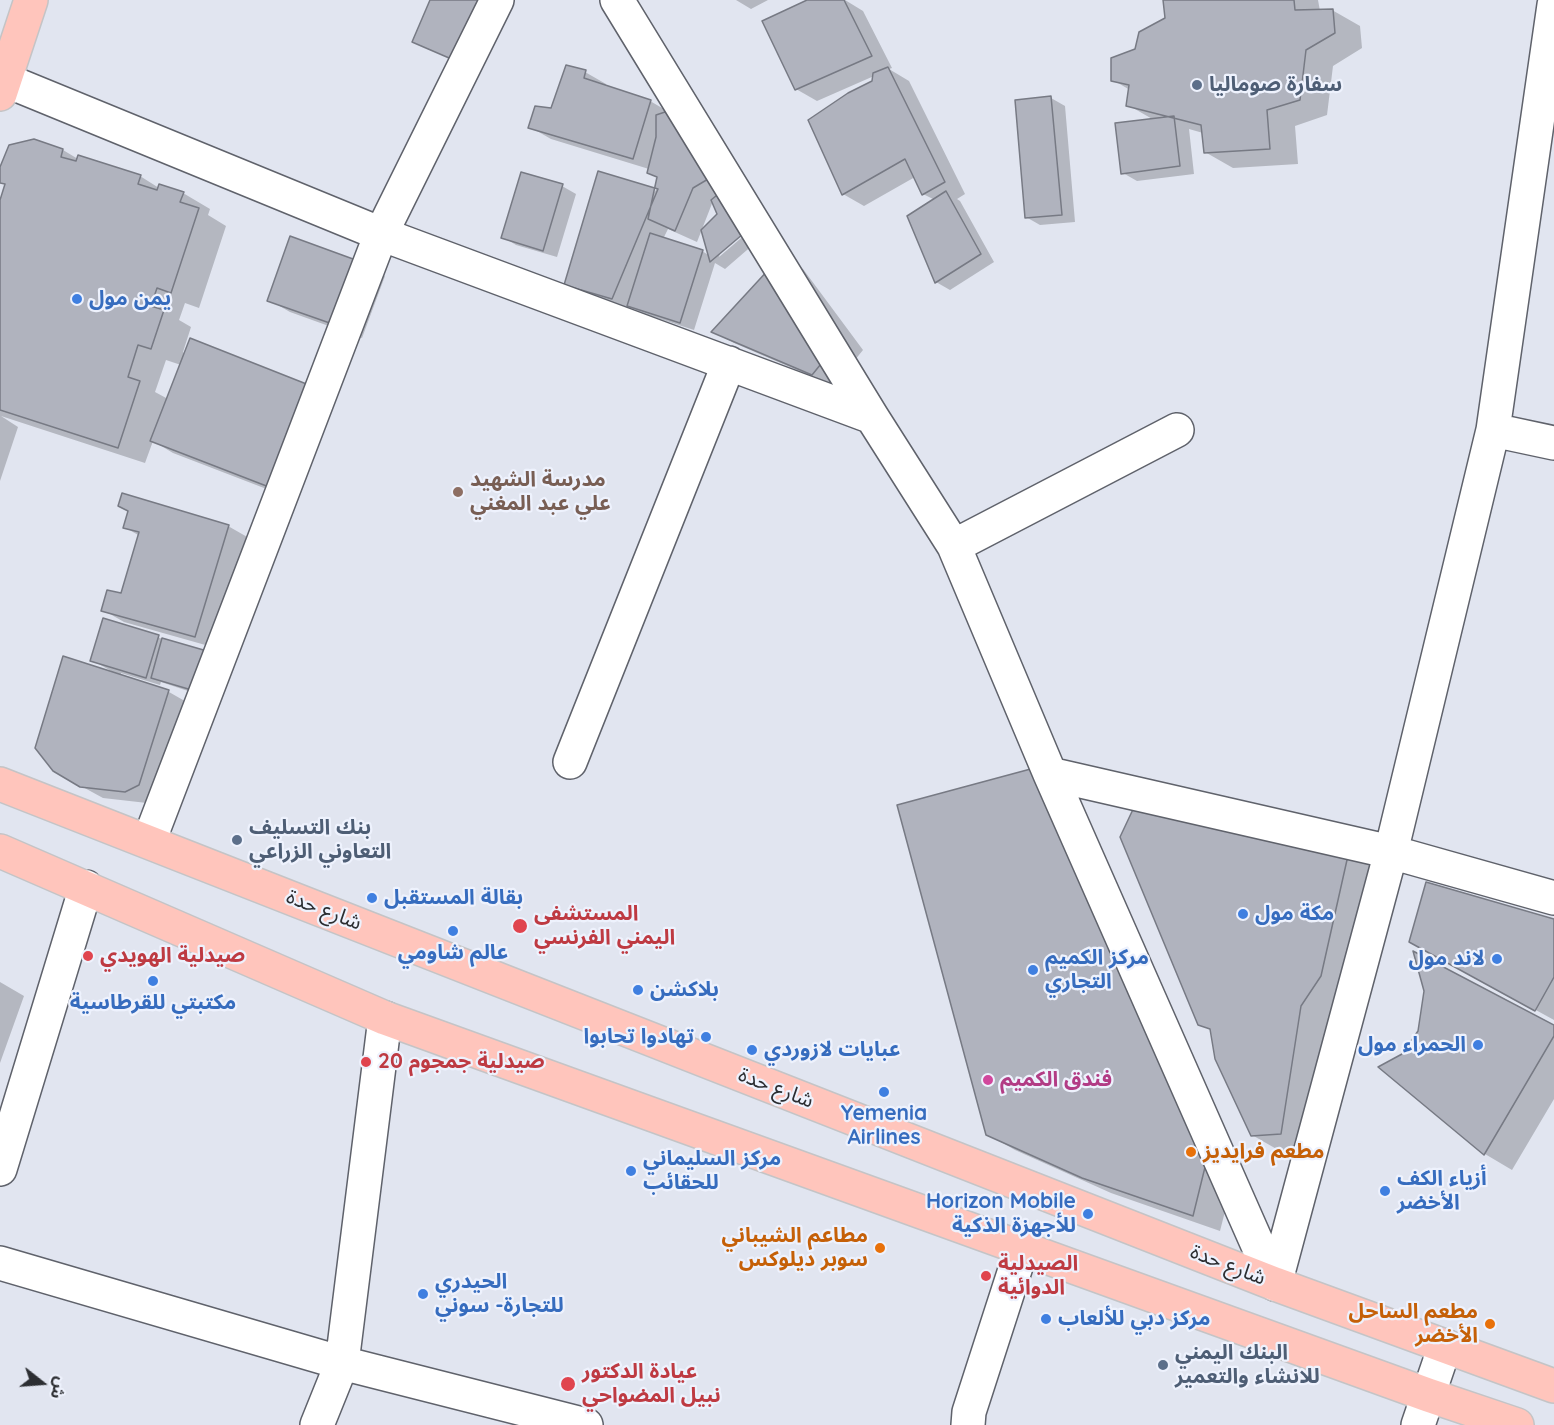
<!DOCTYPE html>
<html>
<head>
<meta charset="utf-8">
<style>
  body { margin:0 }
  #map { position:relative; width:1554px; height:1425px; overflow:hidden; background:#e1e5f0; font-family:Quicksand,"Noto Sans Arabic",sans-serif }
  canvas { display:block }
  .north { position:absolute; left:12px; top:1353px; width:60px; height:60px; -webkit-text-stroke:4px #eef2fd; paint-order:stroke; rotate:107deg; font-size:16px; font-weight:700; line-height:24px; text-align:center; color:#2c2e32 }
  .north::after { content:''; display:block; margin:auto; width:21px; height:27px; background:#2c2e32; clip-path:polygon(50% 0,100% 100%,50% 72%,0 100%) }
</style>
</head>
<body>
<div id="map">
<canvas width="1554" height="1425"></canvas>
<div class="north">ش</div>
</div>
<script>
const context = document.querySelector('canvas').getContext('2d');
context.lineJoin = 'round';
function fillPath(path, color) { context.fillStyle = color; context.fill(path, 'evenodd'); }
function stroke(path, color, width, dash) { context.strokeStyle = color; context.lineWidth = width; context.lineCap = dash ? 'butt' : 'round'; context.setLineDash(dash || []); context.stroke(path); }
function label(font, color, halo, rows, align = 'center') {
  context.font = font + ' Quicksand,"Noto Sans Arabic",sans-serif'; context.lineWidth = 4.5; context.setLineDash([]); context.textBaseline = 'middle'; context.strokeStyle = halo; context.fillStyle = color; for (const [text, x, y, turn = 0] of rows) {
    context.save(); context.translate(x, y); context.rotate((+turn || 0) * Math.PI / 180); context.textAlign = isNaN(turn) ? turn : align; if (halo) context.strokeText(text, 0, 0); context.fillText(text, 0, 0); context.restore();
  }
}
const shadow = new Path2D(`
  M736,0H768L751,9Z
  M811,0H845L863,11L892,68L889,69L909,81L965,194L957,199L960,201L994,262L950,290L936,282L908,217L935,200L923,194L915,177L864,206L843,194L874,76L817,101L796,89Z
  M1164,0H1318L1320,11L1332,10L1360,26L1362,48L1333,66L1327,115L1295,126L1298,164L1233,168L1205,152L1203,133L1189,129L1194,174L1137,181L1123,173L1154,120L1128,105L1130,90L1113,80L1136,50L1166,19Z
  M585,72L606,84L605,87L650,101L669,112L740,184L719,257L761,221L769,231L725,269L715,263L694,330L642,313L634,309L586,297L565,284L656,190L658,178L649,169L551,139L530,127L552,110ZM713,201L719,214L710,256L702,251L663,239L668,229L697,242Z
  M1051,98L1065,106L1075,222L1040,225L1026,217Z
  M63,150L78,159L140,176L159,188L183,193L210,209L208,215L226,226L199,308L185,303L179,320L191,327L183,352L290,498L173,453L153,441L145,463L1,416L18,427L0,481V205L6,185L0,182V174ZM166,360L181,365L168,399L155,392Z
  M562,186L576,194L557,257L516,245L503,237Z
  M782,257L803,269L863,350L834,386L734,343L713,332Z
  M364,264L385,276L362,338L290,312L269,300Z
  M228,526L249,538L216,648L124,622L103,610L122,595L140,536L124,527Z
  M158,637L166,641L209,698L161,682L160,685L121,673V676L169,692L190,704L147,803L103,798L81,786L111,671L92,660Z
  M1066,785L1234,1176L1220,1231L1111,1193L1015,1150L987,1134Z
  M1348,853L1376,868L1308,1150L1280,1151L1252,1135L1212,1031L1199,1024Z
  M1554,921V1020L1432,953Z
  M0,982L24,996L0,1063Z
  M1554,1027V1099L1512,1170L1485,1154L1381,1067Z`);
const building = new Path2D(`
  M430,0H481L456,61L412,42Z
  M807,0H844L872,56L795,90L762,21Z
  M1163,0H1294L1295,10L1333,9L1335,33L1306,50L1300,100L1267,110L1270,149L1204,153L1201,125L1126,106L1129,85L1111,81V58L1135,49L1139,32L1165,18Z
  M566,65L586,70L584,78L651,100L633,159L528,128L535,106L551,108Z
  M888,67L945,182L922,195L905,159L842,195L808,120L848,93L872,81L873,73Z
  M1051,96L1062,215L1025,218L1015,100Z
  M680,107L720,172L693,188L675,231L648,219L657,177L647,173L656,137V115Z
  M1174,116L1180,166L1121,174L1115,123Z
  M34,139L63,149L61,157L76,161L78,155L141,175L138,184L157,190L159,184L184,192L180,202L199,208L171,293L157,288L151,306L164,310L151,349L138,345L128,377L140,381L118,448L0,410V200L5,184L0,183V167L9,145Z
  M598,171L658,189L612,299L564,285Z
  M521,172L563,184L543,251L501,238Z
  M727,187L756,223L710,262L701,230L717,214L711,200Z
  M946,191L981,254L935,283L907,216Z
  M650,233L703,250L680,323L627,306Z
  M290,236L364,263L341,327L267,301Z
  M782,255L842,338L812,375L711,332Z
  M190,338L309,385L269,487L150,441Z
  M122,493L229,525L195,637L101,611L107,590L121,593L139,532L123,528L128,511L118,506Z
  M103,618L159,635L146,678L90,661Z
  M162,638L207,651L195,691L151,678Z
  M63,656L169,690L139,785L125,792L80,787L53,771L35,748Z
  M1038,767L1207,1159L1193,1216L1082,1178L986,1135L897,805Z
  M1136,803L1349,851L1321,976L1301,1006L1281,1134L1251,1136L1215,1059L1210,1029L1198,1025L1120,837Z
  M1426,882L1554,919V977L1535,1011L1409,942Z
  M1413,951L1554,1025V1036L1484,1155L1378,1067L1402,1054L1418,1031L1424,991Z`);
const minor = new Path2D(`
  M617,0L872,417L954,546L1050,774L1275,1284
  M5,80L381,234L872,417
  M1493,430L1554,443
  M954,546L1177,430
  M570,762L729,363
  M1050,774L1391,852L1554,898
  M149,841L381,234L497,0
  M0,1169L86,887
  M0,1263L342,1363L586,1425
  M1275,1284L1391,852L1493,430L1554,5
  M317,1425L342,1363L385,1018
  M968,1425L969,1412L1022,1248
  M1418,1425L1445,1346`);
const major = new Path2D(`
  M0,94L31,0
  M0,784L1275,1284L1554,1386
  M0,851L385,1018L1428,1395L1517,1425`);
const markers = [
  [1197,85,6,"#5c6f8a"],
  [77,299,6,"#3f7fe0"],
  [458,492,6,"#8d6e63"],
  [237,840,6,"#5c6f8a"],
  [372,898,6,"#3f7fe0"],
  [1243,914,6,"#3f7fe0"],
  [520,926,8,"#e0444e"],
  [453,931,6,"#3f7fe0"],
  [88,956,6,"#e0444e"],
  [1497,959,6,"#3f7fe0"],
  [1033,970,6,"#3f7fe0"],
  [153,981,6,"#3f7fe0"],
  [638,990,6,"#3f7fe0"],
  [706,1037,6,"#3f7fe0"],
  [1478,1045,6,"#3f7fe0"],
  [752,1050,6,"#3f7fe0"],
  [366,1062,6,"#e0444e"],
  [988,1080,6,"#d1479c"],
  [884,1092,6,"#3f7fe0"],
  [1191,1152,6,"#e8710a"],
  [631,1171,6,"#3f7fe0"],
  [1385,1191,6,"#3f7fe0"],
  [1088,1214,6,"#3f7fe0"],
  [880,1248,6,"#e8710a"],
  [986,1276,6,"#e0444e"],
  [423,1294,6,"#3f7fe0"],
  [1046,1319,6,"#3f7fe0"],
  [1490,1324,6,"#e8710a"],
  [1163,1365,6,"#5c6f8a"],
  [568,1384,8,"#e0444e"]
];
const serviceNames = [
  ["سفارة صوماليا",1209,85],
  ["بنك التسليف",249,828],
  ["التعاوني الزراعي",249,852],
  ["البنك اليمني",1175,1353],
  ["للانشاء والتعمير",1175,1377]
];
const shopNames = [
  ["يمن مول",89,299],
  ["بقالة المستقبل",384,898],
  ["مكة مول",1255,914],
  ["عالم شاومي",453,953,"center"],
  ["مركز الكميم",1045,958],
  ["التجاري",1045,982],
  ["لاند مول",1485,959,"right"],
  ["بلاكشن",650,990],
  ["مكتبتي للقرطاسية",153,1003,"center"],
  ["تهادوا تحابوا",694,1037,"right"],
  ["الحمراء مول",1466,1045,"right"],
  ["عبايات لازوردي",764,1050],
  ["Yemenia",884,1114,"center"],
  ["Airlines",884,1138,"center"],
  ["مركز السليماني",643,1159],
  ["للحقائب",643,1183],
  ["أزياء الكف",1397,1179],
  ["الأخضر",1397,1203],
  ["Horizon Mobile",1076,1202,"right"],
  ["للأجهزة الذكية",1076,1226,"right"],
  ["الحيدري",435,1282],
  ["للتجارة- سوني",435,1306],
  ["مركز دبي للألعاب",1058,1319]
];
const educationNames = [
  ["مدرسة الشهيد",470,480],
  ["علي عبد المغني",470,504]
];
const streetNames = [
  ["شارع حدة",324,910,21],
  ["شارع حدة",776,1088,21],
  ["شارع حدة",1228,1265,21]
];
const healthNames = [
  ["المستشفى",534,914],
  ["اليمني الفرنسي",534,938],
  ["صيدلية الهويدي",100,956],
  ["صيدلية جمجوم 20",378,1062],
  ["الصيدلية",998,1264],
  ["الدوائية",998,1288],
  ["عيادة الدكتور",582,1372],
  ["نبيل المضواحي",582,1396]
];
const hotelNames = [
  ["فندق الكميم",1000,1080]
];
const foodNames = [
  ["مطعم فرايديز",1203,1152,"left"],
  ["مطاعم الشيباني",868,1236],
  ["سوبر ديلوكس",868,1260],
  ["مطعم الساحل",1478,1312],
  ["الأخضر",1478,1336]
];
fillPath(shadow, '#0003');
fillPath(building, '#b0b3be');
stroke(building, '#777a84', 1.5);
stroke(minor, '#5f626b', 36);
stroke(major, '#c4c4c6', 36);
stroke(minor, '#fff', 33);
stroke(major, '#ffc5bc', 33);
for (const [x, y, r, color] of markers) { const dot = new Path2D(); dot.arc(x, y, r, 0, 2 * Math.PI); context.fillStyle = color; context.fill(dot); stroke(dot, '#eef2fd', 2); }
label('bold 21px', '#4e5e75', '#eef2fd', serviceNames, 'left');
label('bold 21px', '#366cbe', '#eef2fd', shopNames, 'left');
label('bold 21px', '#785e54', '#eef2fd', educationNames, 'left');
label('21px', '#2c2e32', '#eef2fd', streetNames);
label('bold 21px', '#be3a42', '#eef2fd', healthNames, 'left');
label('bold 21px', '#b23c85', '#eef2fd', hotelNames, 'left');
label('bold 21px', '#c56008', '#eef2fd', foodNames, 'right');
</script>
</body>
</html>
